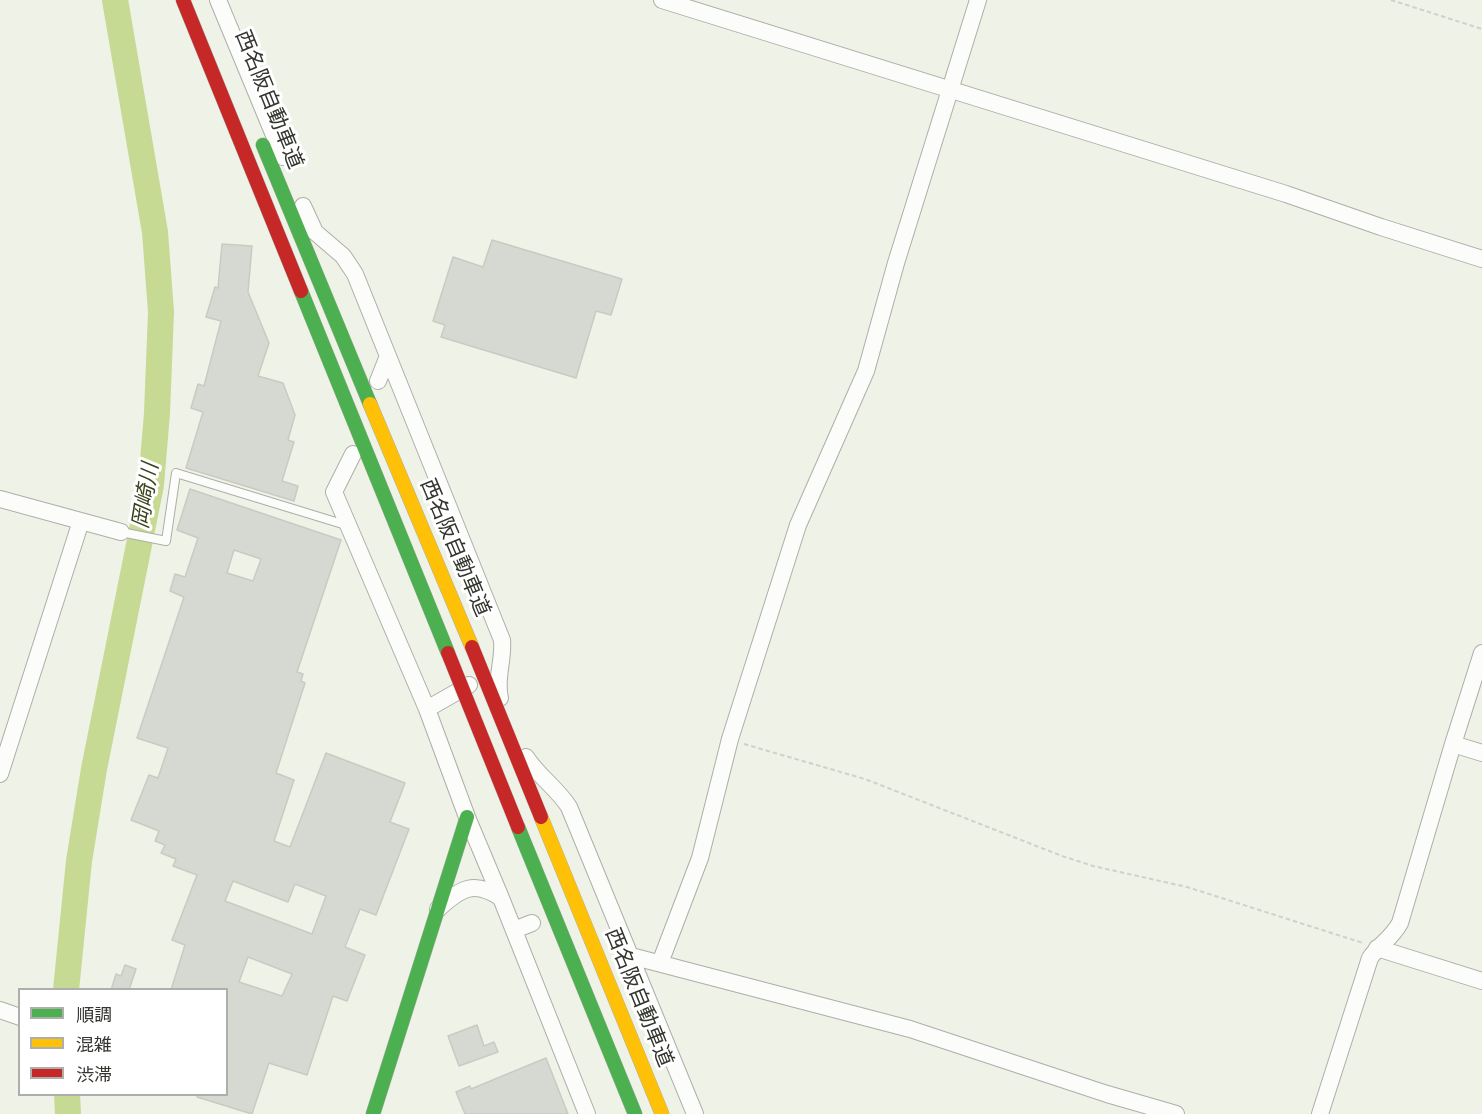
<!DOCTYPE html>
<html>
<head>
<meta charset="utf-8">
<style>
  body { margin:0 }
  #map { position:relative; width:1482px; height:1114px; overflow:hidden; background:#eef2e7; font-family:"Sofia Sans Condensed","Noto Sans JP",sans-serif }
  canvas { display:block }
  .legend { position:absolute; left:18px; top:988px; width:210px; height:108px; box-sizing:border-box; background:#fff; border:2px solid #adafac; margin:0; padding:8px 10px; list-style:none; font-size:18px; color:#33362f }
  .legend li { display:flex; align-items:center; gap:12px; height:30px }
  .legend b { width:30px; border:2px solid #adafac }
</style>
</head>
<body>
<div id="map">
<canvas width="1482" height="1114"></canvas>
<ul class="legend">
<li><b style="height:8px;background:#4caf50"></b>順調</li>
<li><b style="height:8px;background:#ffc107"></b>混雑</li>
<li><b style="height:8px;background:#c62828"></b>渋滞</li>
</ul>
</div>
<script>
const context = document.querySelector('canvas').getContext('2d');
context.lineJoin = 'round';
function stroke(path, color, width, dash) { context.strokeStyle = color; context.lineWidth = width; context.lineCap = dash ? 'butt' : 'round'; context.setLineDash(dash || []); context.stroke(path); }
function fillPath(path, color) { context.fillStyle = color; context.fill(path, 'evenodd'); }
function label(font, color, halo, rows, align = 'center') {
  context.font = font + ' "Sofia Sans Condensed","Noto Sans JP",sans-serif'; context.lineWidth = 6; context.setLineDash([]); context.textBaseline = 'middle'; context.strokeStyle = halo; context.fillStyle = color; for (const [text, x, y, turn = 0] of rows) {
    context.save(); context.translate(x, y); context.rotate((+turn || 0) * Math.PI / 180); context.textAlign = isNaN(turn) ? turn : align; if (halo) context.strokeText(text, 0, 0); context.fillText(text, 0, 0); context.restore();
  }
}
const river = new Path2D(`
  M66,990L79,861L94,769L151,485L157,413L161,312L155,232L115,0
  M67,1094L68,1114`);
const building = new Path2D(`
  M492,240L622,279L611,315L596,311L576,378L441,337L445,325L433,321L453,257L483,267Z
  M222,244L252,246L248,292L269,343L258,376L283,383L295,415L288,440L294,442L282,481L298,486L294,501L186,468L203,412L191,408L198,384L204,386L221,321L206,317L215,287L218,288Z
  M190,489L341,540L297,672L303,674L301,681L305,683L276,773L294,780L274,841L290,847L326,753L405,783L390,822L409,829L376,915L360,909L345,947L365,955L347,1001L333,996L307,1075L269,1063L252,1114L197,1097L198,1095H226V990H171L185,945L172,940L197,875L173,866L176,859L161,853L165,845L155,841L159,831L131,820L149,775L158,778L168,748L137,738L184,597L170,591L175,574L185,577L198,538L177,530ZM234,550L261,559L253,581L227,573ZM233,881L288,902L295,884L326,896L312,934L225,901ZM248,957L292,974L282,996L239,982Z
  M125,965L136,969L129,990H111L116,974L121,976Z
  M477,1025L484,1046L494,1042L498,1052L459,1066L448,1036Z
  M546,1058L568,1114H465L456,1092L470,1086L471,1089Z`);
const path = new Path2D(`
  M1391,0L1482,29
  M744,744L865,779L1062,856L1093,866L1187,887L1363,943`);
const lane = new Path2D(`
  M121,532L166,541L176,473L349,526`);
const street = new Path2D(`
  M218,0L283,157
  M662,0L1286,194L1381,227L1482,259
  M303,206L315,232L343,256L355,274L502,640C504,660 495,679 500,698
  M378,381L388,356
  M353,454L334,492L427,709L467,817L501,898L587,1114
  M0,499L121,532
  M427,709L469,685
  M1453,744L1482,753
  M526,757C538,776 557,788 569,807L695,1114
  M0,774L81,521
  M438,909C461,888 474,880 501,898
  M514,930L532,923
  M1377,948L1482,981
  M631,956L910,1029L1107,1094L1176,1114
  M660,963L700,858L730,739L798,525L866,371L896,263L978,0
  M0,1010L20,1017
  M1320,1114L1370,958C1379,945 1392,938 1400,923L1453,744L1482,653`);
const fast = new Path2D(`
  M263,145L370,404
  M301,291L448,653
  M518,827L635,1114
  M373,1114L467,817`);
const slow = new Path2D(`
  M370,404L472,647
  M541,817L662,1114`);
const jam = new Path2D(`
  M183,0L301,291`);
const jamBridge = new Path2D(`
  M472,647L541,817
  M448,653L518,827`);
const streetNames = [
  ["西名阪自動車道",268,100,68],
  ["西名阪自動車道",454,548,67],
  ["西名阪自動車道",638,998,68]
];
const waterNames = [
  ["岡崎川",147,496,-81]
];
stroke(river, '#c6da94', 26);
fillPath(building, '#d6d9d1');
stroke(building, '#c9cbc3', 1.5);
stroke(lane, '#acafa7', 10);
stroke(street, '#acafa7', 18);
stroke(fast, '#acafa7', 15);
stroke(slow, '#acafa7', 15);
stroke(jam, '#acafa7', 15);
stroke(path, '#cfd1cc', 2, [4.5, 3]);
stroke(lane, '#fcfdfb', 8);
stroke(street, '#fcfdfb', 16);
stroke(fast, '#4caf50', 14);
stroke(slow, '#ffc107', 14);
stroke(jam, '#c62828', 14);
stroke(jamBridge, '#cccec9', 15, []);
stroke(jamBridge, '#c62828', 14);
label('21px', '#33362f', '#fff', streetNames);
label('italic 22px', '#39441c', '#fff', waterNames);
</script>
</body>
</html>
